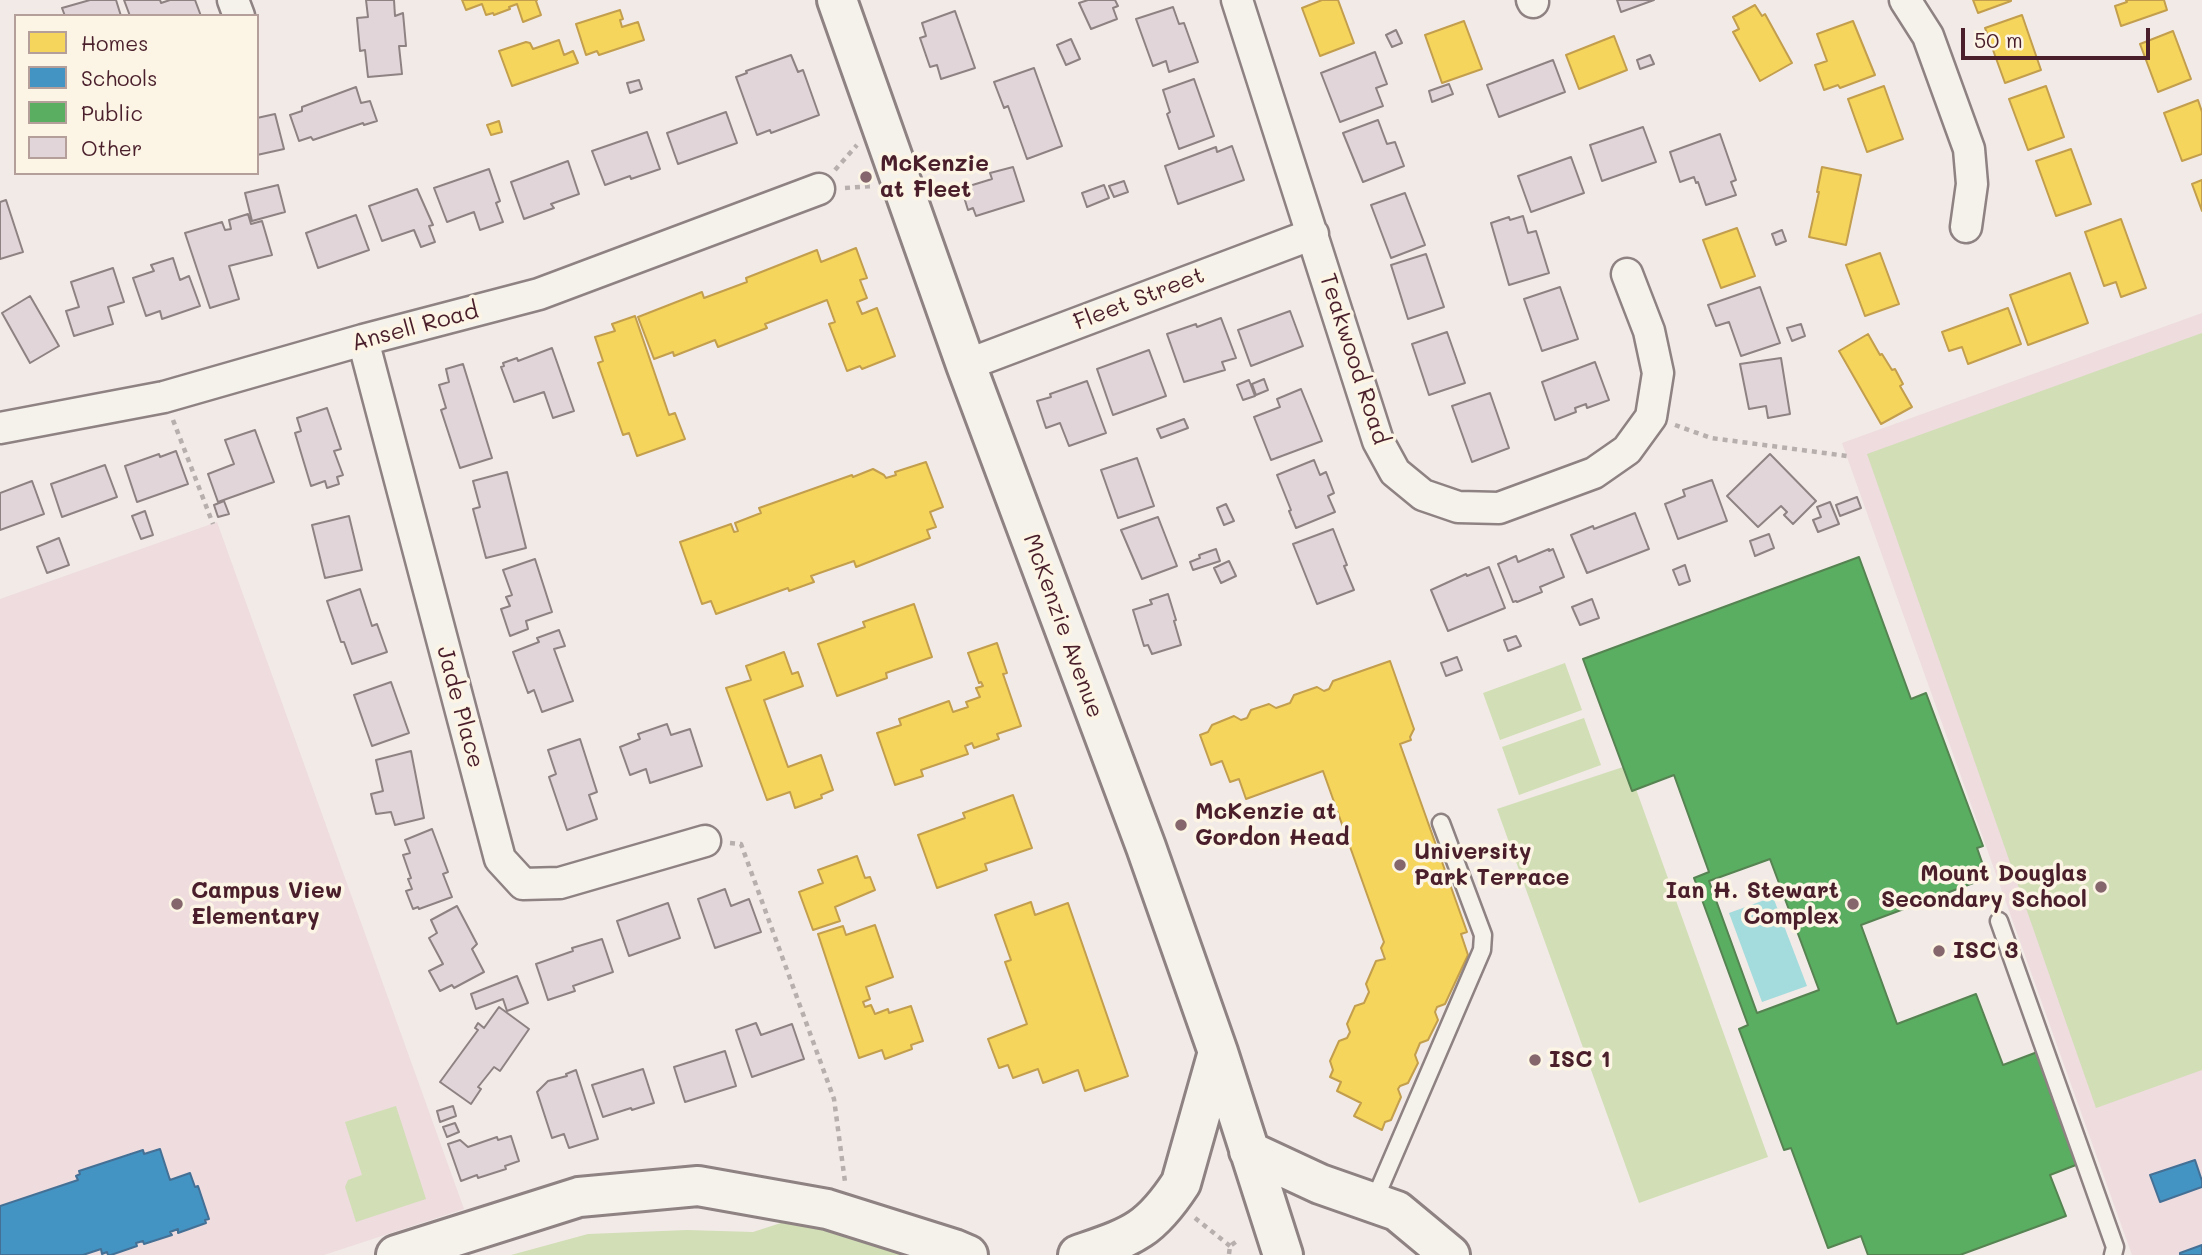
<!DOCTYPE html>
<html>
<head>
<meta charset="utf-8">
<style>
  body { margin:0 }
  #map { position:relative; width:2202px; height:1255px; overflow:hidden; background:#f2eae7; font-family:Mali,sans-serif }
  canvas { display:block }
  .legend { position:absolute; left:14px; top:14px; width:245px; height:161px; box-sizing:border-box; background:#fcf5e5; border:2px solid #b59f9b; margin:0; padding:9px 12px; list-style:none; font-size:21px; color:#4a1f2b }
  .legend li { display:flex; align-items:center; gap:14px; height:35px }
  .legend b { width:35px; border:2px solid #b59f9b }
  .scale { position:absolute; left:1961px; top:28px; width:189px; height:32px; box-sizing:border-box; border:4px solid #4a1f2b; border-top:0; padding-left:9px; font-size:21px; line-height:24px; white-space:nowrap; color:#4a1f2b; -webkit-text-stroke:5px #fcf5e5; paint-order:stroke }
</style>
</head>
<body>
<div id="map">
<canvas width="2202" height="1255"></canvas>
<ul class="legend">
<li><b style="height:19px;background:#f6d55c"></b>Homes</li>
<li><b style="height:19px;background:#4393c3"></b>Schools</li>
<li><b style="height:19px;background:#5aae61"></b>Public</li>
<li><b style="height:19px;background:#e1d5da"></b>Other</li>
</ul>
<div class="scale">50 m</div>
</div>
<script>
const context = document.querySelector('canvas').getContext('2d');
context.lineJoin = 'round';
function fillPath(path, color) { context.fillStyle = color; context.fill(path, 'evenodd'); }
function stroke(path, color, width, dash) { context.strokeStyle = color; context.lineWidth = width; context.lineCap = dash ? 'butt' : 'round'; context.setLineDash(dash || []); context.stroke(path); }
function label(font, color, halo, rows, align = 'center') {
  context.font = font + ' Mali,sans-serif'; context.lineWidth = 7; context.setLineDash([]); context.textBaseline = 'middle'; context.strokeStyle = halo; context.fillStyle = color; for (const [text, x, y, turn = 0] of rows) {
    context.save(); context.translate(x, y); context.rotate((+turn || 0) * Math.PI / 180); context.textAlign = isNaN(turn) ? turn : align; if (halo) context.strokeText(text, 0, 0); context.fillText(text, 0, 0); context.restore();
  }
}
const built = new Path2D(`
  M2202,313V1255H2132L1842,443Z
  M217,522L464,1209L324,1255H0V599Z`);
const green = new Path2D(`
  M2202,333V1070L2096,1108L1867,454Z
  M1565,663L1582,710L1500,740L1483,693Z
  M1584,718L1601,765L1519,795L1502,747Z
  M1623,767L1632,790L1636,789L1768,1157L1639,1203L1497,809Z
  M396,1106L426,1199L356,1222L345,1187L348,1180L362,1175L345,1122Z
  M787,1221L867,1238L916,1255H511L588,1234L687,1230L753,1232Z`);
const water = new Path2D(`
  M1773,897L1807,986L1762,1002L1729,913Z`);
const homes = new Path2D(`
  M462,0H537L536,1L541,15L523,22L517,4L509,7L510,9L494,15L493,13L486,15L482,4L466,10Z
  M1322,0H1338L1354,43L1320,56L1302,8Z
  M1973,0H2011V1L1978,13Z
  M2126,0H2164L2167,10L2121,26L2115,6L2127,2Z
  M1755,5L1762,16L1765,14L1792,63L1760,81L1733,32L1739,29L1733,17Z
  M620,10L623,19L620,20L622,27L638,22L644,40L599,55L597,51L586,55L576,24Z
  M2022,15L2041,70L2005,83L1985,28Z
  M1464,21L1482,69L1442,83L1425,35Z
  M1853,21L1875,75L1840,88L1838,85L1824,90L1815,65L1827,61L1817,34Z
  M2173,31L2191,79L2158,92L2140,44Z
  M1614,36L1627,70L1579,89L1566,55Z
  M559,40L564,55L573,51L578,63L512,86L499,51L526,42L530,43L533,49Z
  M1884,86L1903,139L1867,152L1848,99Z
  M2046,86L2064,137L2028,150L2009,99Z
  M2198,100L2202,112V154L2182,161L2164,113Z
  M499,121L502,132L491,135L487,125Z
  M2071,149L2091,204L2056,216L2036,161Z
  M1822,167L1861,175L1846,245L1809,237L1819,192H1817Z
  M2202,180V211L2192,184Z
  M2121,219L2146,288L2121,297L2116,282L2104,286L2085,232Z
  M1737,228L1755,276L1721,288L1703,240Z
  M856,248L867,278L860,280L867,298L857,302L862,314L877,308L895,356L862,369L860,366L847,371L829,324L835,322L827,300L765,324L767,328L718,347L715,340L674,356L673,352L654,359L638,317L702,292L704,298L747,282L746,278L817,250L821,262Z
  M1880,253L1899,304L1865,316L1846,265Z
  M2070,273L2088,323L2028,345L2010,295Z
  M2008,308L2021,344L1968,364L1962,347L1949,351L1942,332Z
  M635,316L669,415L675,413L685,439L637,456L629,433L623,435L598,363L603,361L595,337L615,331L612,324Z
  M1868,334L1880,355L1882,354L1892,370L1895,369L1903,384L1900,386L1912,407L1881,424L1839,351Z
  M926,462L943,507L930,512L936,527L927,530L930,538L856,567L854,561L811,576L814,582L789,591L788,588L716,614L711,601L702,604L680,542L731,524L734,532L738,531L735,523L761,513L759,508L852,475L853,477L873,469L884,475L886,478L896,475L895,472Z
  M914,604L932,657L886,673L887,678L837,696L818,644L865,627L863,622Z
  M997,643L1007,673L1003,674L1021,726L997,734L999,739L974,748L972,743L965,746L968,754L921,770L923,776L895,785L877,733L901,725L899,719L949,701L953,712L968,707L966,702L980,697L976,688L983,686L981,682L979,683L968,653Z
  M784,652L792,674L798,672L803,686L764,700L788,767L821,755L833,790L821,795L822,798L795,808L790,792L767,800L726,688L751,680L746,666Z
  M1390,661L1414,729L1410,737L1411,740L1400,744L1467,932L1461,934L1468,955L1445,1004L1437,1007L1435,1012L1438,1020L1428,1040L1420,1043L1415,1055L1418,1063L1408,1083L1400,1086L1398,1089L1401,1097L1391,1120L1385,1122L1382,1130L1354,1116L1361,1103L1337,1091L1341,1082L1330,1077L1333,1070L1330,1061L1339,1041L1347,1038L1350,1032L1347,1024L1355,1006L1364,1003L1369,992L1366,984L1376,961L1385,959L1381,948L1384,942L1323,771L1246,799L1239,779L1230,782L1222,761L1211,765L1200,735L1208,732L1212,725L1234,716L1241,720L1247,718L1251,710L1269,704L1276,708L1290,703L1294,695L1317,687L1324,691L1329,689L1333,681Z
  M1013,795L1032,848L985,864L987,870L937,888L918,835L965,818L963,813Z
  M857,856L865,878L870,877L875,890L835,907L840,921L813,930L799,892L823,883L818,870Z
  M1031,902L1035,915L1068,903L1128,1076L1085,1091L1078,1070L1043,1083L1038,1069L1013,1078L1008,1065L999,1068L988,1039L1027,1024L1005,962L1011,960L995,915Z
  M875,925L893,977L866,987L870,999L863,1002L865,1007L871,1005L875,1014L888,1009L889,1013L911,1006L923,1041L911,1045L912,1049L885,1059L882,1050L859,1058L818,934L843,926L846,935Z`);
const schools = new Path2D(`
  M160,1149L170,1180L190,1173L195,1187L198,1186L209,1219L205,1220L206,1223L178,1233V1229L170,1232L172,1235L144,1244L143,1241L136,1243L137,1246L111,1255H108L107,1252L102,1254L101,1249L83,1255H0V1206L78,1180L76,1176L80,1174L79,1171L143,1150L144,1154Z
  M2195,1160L2202,1181V1187L2160,1202L2150,1175Z
  M2202,1245V1255H2180V1253Z`);
const public = new Path2D(`
  M1859,557L1911,699L1926,693L1983,846L1977,848L1983,865L1971,870L1976,882L1861,925L1897,1024L1976,994L2003,1065L2040,1051L2081,1163L2050,1175L2066,1216L1960,1255H1868L1861,1236L1828,1248L1791,1148L1784,1150L1739,1029L1748,1025L1694,878L1709,872L1674,775L1632,791L1583,659ZM1770,859L1819,990L1757,1013L1709,881Z`);
const building = new Path2D(`
  M90,0H116L121,16H65L62,8Z
  M124,0H160L161,3L170,0H195L201,16H130Z
  M366,0H394L395,16L403,13L406,46H399L402,74L368,77L365,50L360,51L357,18L368,17Z
  M1088,0H1115L1118,6L1113,8L1117,19L1091,29L1079,3Z
  M1617,0H1654L1621,12Z
  M1173,7L1179,24L1184,23L1198,62L1169,72L1166,61L1153,66L1136,19Z
  M955,11L975,68L941,79L937,65L930,67L920,38L926,36L922,23Z
  M1396,30L1402,43L1392,47L1386,35Z
  M1071,39L1080,59L1066,65L1057,45Z
  M1375,52L1387,84L1376,88L1383,106L1340,122L1321,73Z
  M791,55L798,72L803,70L819,115L771,133L770,130L757,135L736,77L747,73L746,71Z
  M1650,55L1654,64L1640,69L1637,60Z
  M1553,60L1565,92L1499,117L1487,85Z
  M1034,68L1062,146L1027,159L1008,106L1004,108L994,82Z
  M1194,79L1214,136L1179,149L1167,114L1170,112L1163,90Z
  M639,80L642,89L630,93L627,83Z
  M1449,84L1453,94L1432,102L1429,91Z
  M356,87L361,103L370,101L377,121L364,125L363,123L313,140L311,137L299,141L290,115L302,111V107Z
  M726,112L737,143L678,164L667,133Z
  M275,114L284,149L257,155V118Z
  M1378,120L1387,144L1395,142L1404,166L1363,182L1343,133Z
  M1643,127L1656,162L1602,181L1590,145Z
  M647,132L660,169L631,179L630,176L605,185L592,151Z
  M1720,134L1736,180L1731,182L1736,195L1706,205L1698,182L1696,183L1694,177L1680,182L1670,152Z
  M1232,146L1244,180L1178,204L1165,166L1216,147L1217,152Z
  M1571,157L1584,193L1531,212L1518,176Z
  M568,161L579,194L551,204L554,208L524,219L511,182Z
  M1013,167L1024,201L976,216L973,208L968,210L964,197L969,195L966,187L992,179L990,173Z
  M489,169L500,201L496,203L503,222L480,230L474,212L447,222L434,188Z
  M1124,181L1128,192L1114,197L1109,186Z
  M278,185L285,212L252,221L245,193Z
  M1104,185L1109,198L1087,207L1082,193Z
  M417,189L433,225L429,226L435,242L421,247L414,230L382,241L369,206Z
  M1405,193L1425,245L1391,258L1371,205Z
  M6,200L23,252L0,259V202Z
  M248,214L251,224L262,221L272,255L229,266L239,299L210,308L185,233L222,222L225,230L231,229L229,220Z
  M356,215L369,250L318,268L306,233Z
  M1523,216L1528,233L1536,231L1549,273L1509,285L1491,223L1509,217L1510,220Z
  M1782,230L1786,241L1776,245L1772,234Z
  M1426,254L1444,307L1408,319L1391,265Z
  M173,258L180,280L189,276L200,306L162,319L160,311L146,316L133,278L154,271L151,265Z
  M113,268L124,302L108,307L113,324L74,336L66,311L79,307L71,282Z
  M1560,287L1578,339L1542,351L1524,299Z
  M1760,287L1780,343L1741,356L1729,322L1716,326L1708,305Z
  M30,296L59,346L30,363L2,313Z
  M1290,311L1303,346L1251,366L1238,330Z
  M1221,318L1236,358L1222,362L1225,370L1184,382L1167,334L1196,324L1197,327Z
  M1801,324L1805,336L1792,341L1787,328Z
  M1447,332L1465,383L1429,395L1412,344Z
  M552,348L574,411L553,418L544,392L514,402L501,367L504,366L503,363L517,358L518,361Z
  M1149,350L1166,396L1113,415L1097,369Z
  M1781,358L1790,414L1768,418L1766,406L1749,409L1740,364Z
  M1595,362L1609,400L1587,408L1586,404L1575,408L1576,412L1555,420L1542,382Z
  M463,364L492,458L460,468L441,410L446,408L439,385L449,382L446,369Z
  M1264,379L1268,390L1256,395L1252,384Z
  M1249,380L1255,396L1243,400L1237,385Z
  M1087,381L1106,433L1069,446L1060,423L1046,428L1037,401L1051,397L1050,394Z
  M1301,389L1322,441L1271,460L1254,417L1280,407L1277,399Z
  M1490,393L1509,448L1472,462L1452,406Z
  M327,408L341,449L334,451L343,475L337,477L339,484L327,488L325,481L311,486L295,433L301,431L297,418Z
  M1184,419L1188,428L1161,438L1157,429Z
  M255,430L274,482L218,502L208,474L234,464L225,440Z
  M176,451L188,484L137,502L125,466L159,454L160,457Z
  M1770,454L1816,501L1793,524L1784,515L1787,512L1781,506L1758,527L1727,496Z
  M1137,458L1154,506L1118,518L1101,470Z
  M1314,460L1320,475L1326,472L1334,493L1328,496L1335,512L1296,528L1289,511L1291,510L1277,475Z
  M105,465L117,497L62,517L51,484Z
  M507,472L526,548L486,558L473,509L480,507L473,481Z
  M1712,480L1727,521L1678,539L1665,504L1685,496L1683,490Z
  M32,481L44,514L0,530V493Z
  M1857,497L1861,508L1840,516L1836,505Z
  M224,501L229,514L218,517L214,505Z
  M1830,502L1839,524L1818,532L1813,520L1821,517L1817,507Z
  M1226,504L1234,521L1224,525L1217,508Z
  M145,511L153,535L141,539L132,516Z
  M1635,513L1649,549L1587,573L1571,535L1593,526L1594,529Z
  M349,516L362,570L325,578L312,525Z
  M1158,517L1177,566L1142,579L1121,530Z
  M1333,529L1347,565L1344,566L1354,590L1317,604L1293,544Z
  M1769,534L1774,548L1755,556L1750,541Z
  M59,538L69,565L47,573L37,547Z
  M1216,549L1220,561L1193,570L1190,562L1200,558L1199,555Z
  M1549,549V551L1553,549L1564,577L1540,587L1542,592L1517,602L1516,601L1513,602L1498,564L1516,556L1518,562Z
  M535,559L552,612L526,621L528,629L510,636L501,609L510,606L506,597L512,595L503,570Z
  M1229,561L1236,576L1221,583L1214,568Z
  M1685,565L1690,581L1679,585L1673,570Z
  M1489,567L1505,608L1448,631L1431,590L1466,574L1467,576Z
  M360,589L372,626L377,624L387,652L352,664L344,642H341L327,601Z
  M1168,594L1176,620L1174,621L1181,645L1152,654L1148,645L1144,646L1133,610L1152,604L1150,600Z
  M1592,599L1599,618L1580,625L1572,607Z
  M559,630L565,646L554,649L573,701L542,712L534,690L528,693L513,652L539,642L537,638Z
  M1516,636L1521,646L1508,651L1504,640Z
  M1457,657L1462,670L1446,676L1441,663Z
  M391,682L409,733L372,746L354,695Z
  M667,724L671,735L690,729L702,766L650,783L646,769L630,775L620,747L640,739L638,734Z
  M580,739L597,792L589,795L597,819L567,830L549,777L556,774L548,750Z
  M411,751L424,818L395,825L391,812L376,814L371,794L383,791L376,760Z
  M432,829L448,872L443,874L452,897L419,909L418,907L413,909L406,891L412,889L408,879L411,878L403,855L410,853L405,840Z
  M725,889L731,906L749,899L761,932L715,948L698,899Z
  M668,903L680,938L629,956L617,921Z
  M457,906L477,944L472,949L484,972L454,988L452,985L440,991L429,971L443,964L429,938L437,933L431,920Z
  M602,939L613,972L573,986L575,991L548,1000L536,964L573,951L572,948Z
  M517,976L528,1003L507,1011L503,999L476,1009L471,994Z
  M499,1007L529,1029L500,1071L494,1067L478,1087L481,1089L471,1104L440,1082L478,1030L475,1028L478,1023L484,1028Z
  M756,1023L761,1035L792,1024L804,1059L752,1077L736,1030Z
  M725,1051L736,1086L685,1102L674,1067Z
  M643,1069L654,1103L632,1110L631,1108L603,1117L592,1085Z
  M576,1070L598,1139L569,1148L564,1134L552,1138L537,1092L548,1081L567,1076L566,1074Z
  M453,1106L456,1116L440,1122L437,1111Z
  M455,1123L459,1132L447,1137L443,1127Z
  M511,1136L519,1161L505,1166L506,1169L478,1178L477,1175L461,1181L448,1144L460,1140L468,1147L497,1137L498,1140Z`);
const path = new Path2D(`
  M835,170L857,145
  M845,188L872,186
  M173,420L213,524
  M1675,425L1711,438L1847,456
  M730,843L741,844L834,1099L845,1182
  M1195,1218L1230,1246
  M1229,1254L1230,1246L1237,1241`);
const lane = new Path2D(`
  M1999,921L2115,1247L2113,1255
  M1374,1201L1482,950L1483,935L1441,823`);
const street = new Path2D(`
  M233,0L239,16
  M1237,0L1378,441L1395,472L1423,495L1458,507L1499,508L1594,473L1627,450L1651,417L1658,373L1649,331L1627,274
  M1532,0L1533,2
  M1905,0L1928,36L1969,149L1972,184L1966,227
  M363,340L500,859L523,884L560,883L705,841
  M966,365L1313,234
  M0,428L164,397L363,340L539,294L819,189`);
const secondary = new Path2D(`
  M837,0L966,365L1146,847L1218,1052L1283,1255
  M1249,1151L1320,1184L1397,1211L1450,1255
  M396,1255L579,1197L698,1186L827,1209L954,1249L968,1255
  M1078,1255C1132,1236 1149,1232 1181,1183L1218,1052`);
const markers = [
  [866,177,7,"#85666d"],
  [1181,825,7,"#85666d"],
  [1400,865,7,"#85666d"],
  [2101,887,7,"#85666d"],
  [177,904,7,"#85666d"],
  [1853,904,7,"#85666d"],
  [1939,951,7,"#85666d"],
  [1535,1060,7,"#85666d"]
];
const poiNames = [
  ["McKenzie",880,164],
  ["at Fleet",880,190],
  ["McKenzie at",1195,812],
  ["Gordon Head",1195,838],
  ["University",1414,852],
  ["Park Terrace",1414,878],
  ["Mount Douglas",2087,874,"right"],
  ["Secondary School",2087,900,"right"],
  ["Campus View",191,891],
  ["Elementary",191,917],
  ["Ian H. Stewart",1839,891,"right"],
  ["Complex",1839,917,"right"],
  ["ISC 3",1953,951],
  ["ISC 1",1549,1060]
];
const streetNames = [
  ["Fleet Street",1139,299,-21],
  ["Ansell Road",415,327,-15],
  ["Teakwood Road",1354,359,72],
  ["McKenzie Avenue",1063,626,70],
  ["Jade Place",460,707,75]
];
fillPath(built, '#eedcde');
fillPath(green, '#d2deb6');
fillPath(water, '#a4dbdc');
fillPath(homes, '#f6d55c');
stroke(homes, '#c29e4d', 2);
fillPath(schools, '#4393c3');
stroke(schools, '#457095', 2);
fillPath(public, '#5aae61');
stroke(public, '#558351', 2);
fillPath(building, '#e1d5da');
stroke(building, '#8e8283', 2);
stroke(lane, '#8e8283', 21);
stroke(street, '#8e8283', 35);
stroke(secondary, '#8e8283', 44);
stroke(path, '#b7afad', 4.5, [5, 5]);
stroke(lane, '#f5f1eb', 16);
stroke(street, '#f5f1eb', 30);
stroke(secondary, '#f5f1eb', 38);
for (const [x, y, r, color] of markers) { const dot = new Path2D(); dot.arc(x, y, r, 0, 2 * Math.PI); context.fillStyle = color; context.fill(dot); stroke(dot, '#fcf5e5', 2.5); }
label('bold 23px', '#4a1f2b', '#fcf5e5', poiNames, 'left');
label('23px', '#4a1f2b', '#fcf5e5', streetNames);
</script>
</body>
</html>
